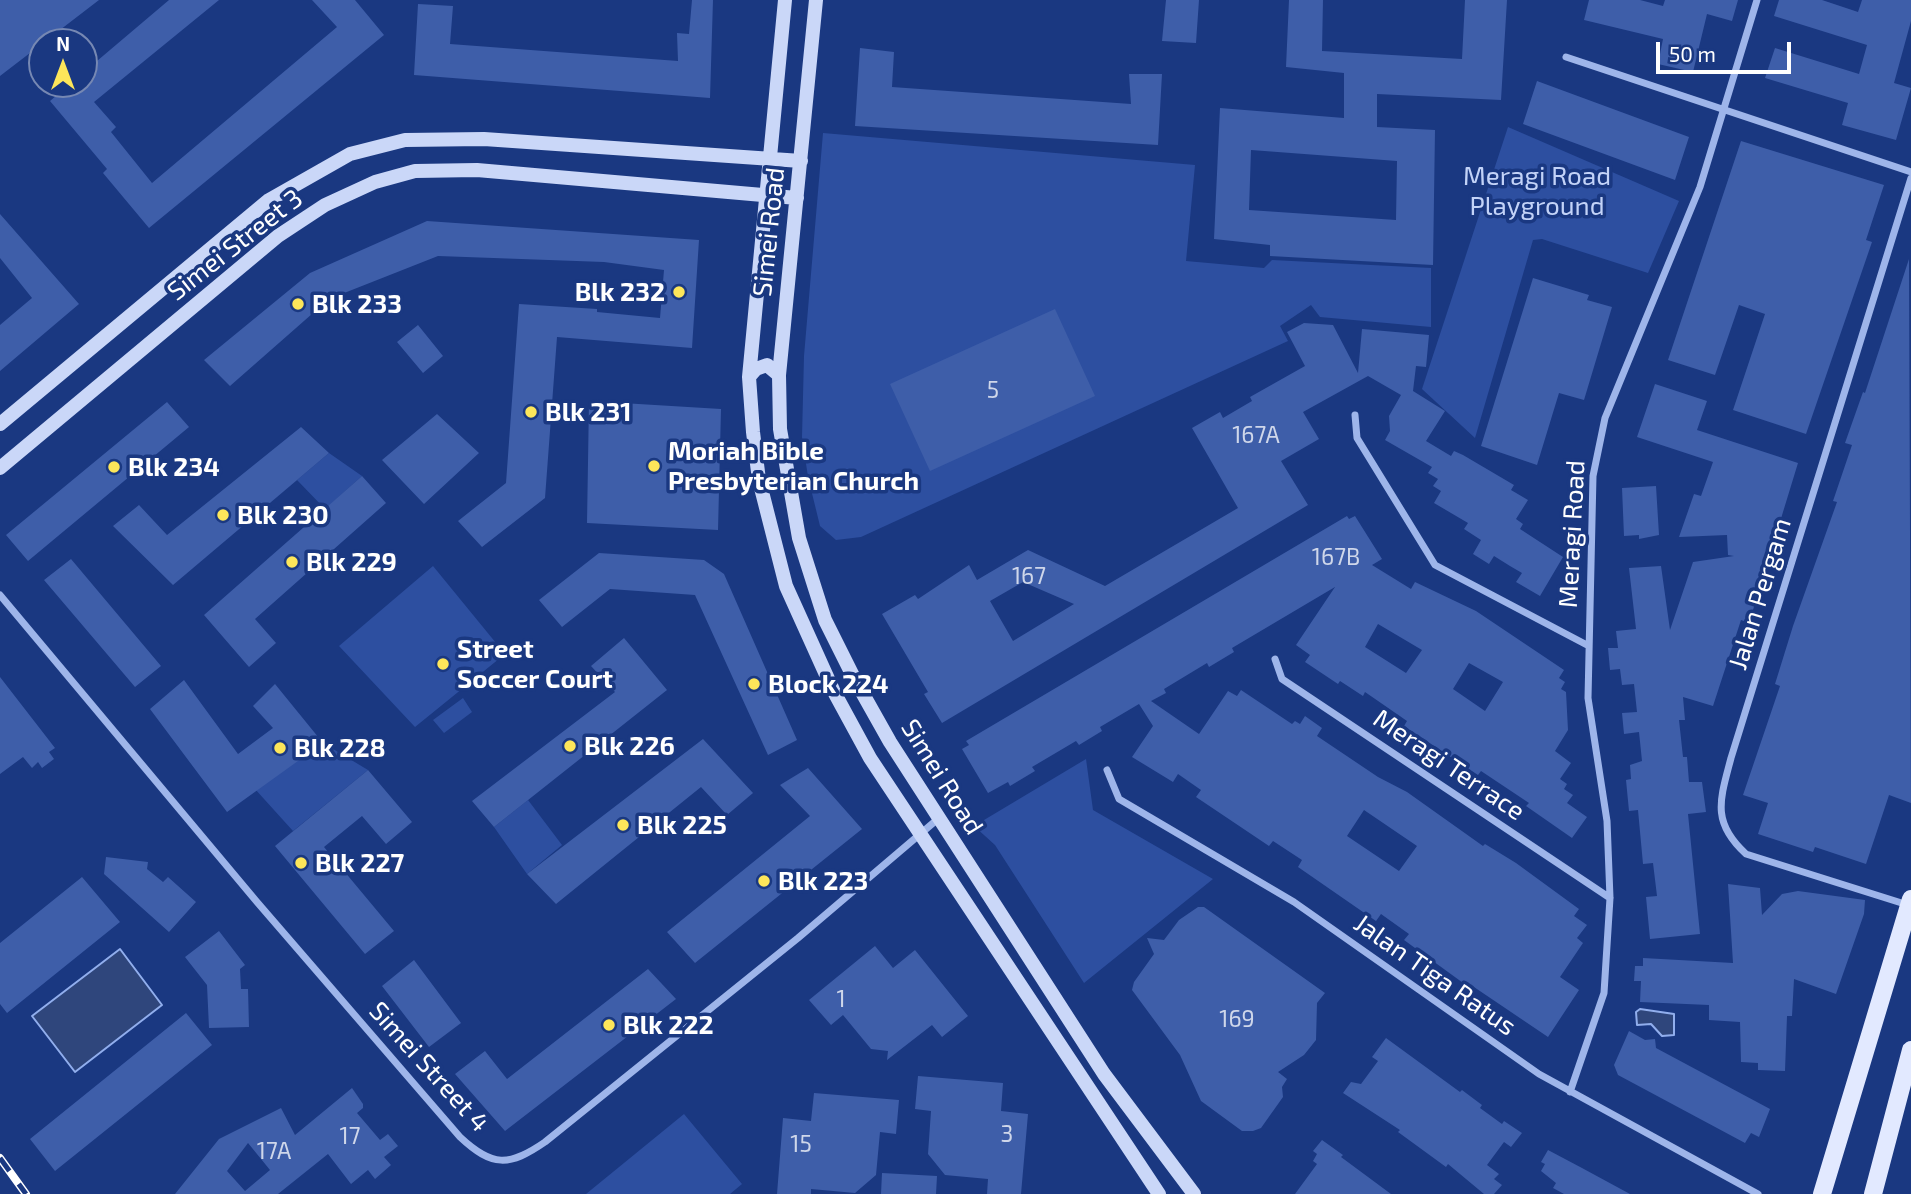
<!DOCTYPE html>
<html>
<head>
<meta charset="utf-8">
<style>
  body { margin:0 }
  #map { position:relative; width:1911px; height:1194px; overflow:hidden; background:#1a3881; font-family:"Exo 2",sans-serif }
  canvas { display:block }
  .north { position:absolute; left:28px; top:28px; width:70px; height:70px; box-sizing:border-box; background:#1a3881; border:2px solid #7688b3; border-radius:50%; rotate:0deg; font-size:19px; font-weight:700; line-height:28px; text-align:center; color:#fff }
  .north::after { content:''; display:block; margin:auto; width:24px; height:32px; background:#fde65a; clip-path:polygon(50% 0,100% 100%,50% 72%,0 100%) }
  .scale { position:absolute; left:1656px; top:42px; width:135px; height:32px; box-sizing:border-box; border:4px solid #fff; border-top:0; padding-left:9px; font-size:21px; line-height:24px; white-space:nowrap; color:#fff; -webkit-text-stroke:5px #1a3881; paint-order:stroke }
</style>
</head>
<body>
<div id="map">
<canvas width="1911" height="1194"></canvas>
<div class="north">N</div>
<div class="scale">50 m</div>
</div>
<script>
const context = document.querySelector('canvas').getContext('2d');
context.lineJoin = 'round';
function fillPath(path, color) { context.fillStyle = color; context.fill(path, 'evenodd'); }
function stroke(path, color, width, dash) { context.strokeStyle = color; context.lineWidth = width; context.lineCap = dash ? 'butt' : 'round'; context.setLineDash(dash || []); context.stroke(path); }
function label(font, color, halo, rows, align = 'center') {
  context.font = font + ' "Exo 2",sans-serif'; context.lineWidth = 7; context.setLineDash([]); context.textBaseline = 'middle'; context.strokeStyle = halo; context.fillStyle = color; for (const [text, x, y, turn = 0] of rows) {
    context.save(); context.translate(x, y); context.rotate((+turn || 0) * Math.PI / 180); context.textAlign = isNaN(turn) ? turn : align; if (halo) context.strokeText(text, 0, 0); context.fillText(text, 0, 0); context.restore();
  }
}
const green = new Path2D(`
  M1508,127L1679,201L1648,273L1542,239L1533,240L1475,438L1422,389Z
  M823,133L1195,165L1186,261L1264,268L1272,260L1431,268V327L1320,317L1311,305L1280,326L1288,341L861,537L836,540L820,526L808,477L802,437L804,356Z
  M329,453L362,476L325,509L297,480Z
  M433,566L505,654L415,727L339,646Z
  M463,698L472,712L444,733L433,720Z
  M323,743L368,770L293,831L255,789Z
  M1086,759L1093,810L1213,879L1084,983L995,845L974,826Z
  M528,800L562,845L527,874L494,827Z
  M684,1114L742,1184L730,1194H586Z`);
const water = new Path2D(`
  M120,949L162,1005L75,1072L32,1016Z
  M1640,1009L1674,1014V1035L1662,1036L1651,1024L1637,1025L1636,1012Z`);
const building = new Path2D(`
  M0,0H99L0,76Z
  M169,0H219L94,102L116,127L111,132L152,183L337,27L312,0H355L384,35L149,228L103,173L107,169L50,101L70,84H84V72Z
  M692,0H713L710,98L414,75L418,4L453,6L450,44L678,61L677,33L689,34Z
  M1166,0H1199L1196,43L1162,41Z
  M1289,0H1323L1322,51L1462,59L1465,0H1507L1501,100L1377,94V127L1435,130L1433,265L1270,256V245L1214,239L1220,108L1344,118V73L1286,67ZM1251,150L1397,161L1396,220L1249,210Z
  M1589,0H1640L1663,6L1665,0H1738L1732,21L1707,14L1693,72L1658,64L1663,39L1584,20Z
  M1779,0H1822L1858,12L1862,0H1911V21L1894,83L1911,88L1896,140L1842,125L1848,103L1765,78L1775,48L1859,74L1867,45L1774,16Z
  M860,48L894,52L892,87L1131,104L1129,74H1162L1158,145L855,126Z
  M1537,81L1689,137L1675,180L1523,124Z
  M1741,141L1884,185L1866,240L1872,242L1806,434L1733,410L1765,314L1739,305L1715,375L1668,360Z
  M0,214L79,304L0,371V325L32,298L0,258Z
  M427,221L699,240L692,348L557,337L545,498L482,547L458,521L506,483L519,304L597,309V312L660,318L664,270L604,262L438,256L329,299L230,386L204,360L310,273Z
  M1909,259L1911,803L1889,795L1866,864L1815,847L1813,852L1758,834L1768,803L1743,795L1780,686L1775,684L1793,626L1837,502L1833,501L1852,445L1845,443L1863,392L1865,393Z
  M1533,278L1589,295L1587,300L1612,307L1584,400L1559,393L1537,465L1481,446Z
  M1055,309L1095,396L930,471L890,384Z
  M1304,323L1333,325L1358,373L1362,329L1429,335L1426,367L1416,366L1413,391L1445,411L1426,441L1451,456L1454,451L1463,455L1514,485L1511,490L1528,500L1516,519L1523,524L1520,529L1563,557L1540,596L1516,582L1522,573L1510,566L1494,556L1489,564L1473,554L1481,540L1464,529L1468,523L1434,503L1441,491L1433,486L1438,479L1428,473L1432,467L1385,440L1390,431L1389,416L1401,395L1368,376L1303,412L1319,439L1281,461L1308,505L942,723L924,694L928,692L882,614L915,595L918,599L969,565L977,580L1028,550L1105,586L1238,508L1192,428L1220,412L1223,418L1252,401L1250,397L1305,366L1287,332ZM1023,582L1074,604L1013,641L990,601Z
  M418,325L443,356L423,373L397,342Z
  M1655,384L1707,401L1697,430L1798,463L1749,623L1741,620L1713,706L1683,697L1685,720H1679L1683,757H1687L1689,782H1702L1706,812L1688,814L1700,934L1650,939L1646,897L1657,896L1653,863L1643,864L1638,810L1629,811L1626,780L1631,779L1630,765L1642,761L1639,732L1624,734L1622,713L1637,712L1634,684L1622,685L1620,669L1610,670L1608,648H1618L1616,631L1636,629L1629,568L1661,566L1670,630L1693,562L1734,556L1728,555L1727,535L1679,537L1694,494L1701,496L1713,462L1637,437Z
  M589,401L721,409L718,530L587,523Z
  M167,402L189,427L28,561L6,535Z
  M437,414L479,453L424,504L382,460Z
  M301,427L329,453L173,585L113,526L139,505L167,535Z
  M362,476L386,503L255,619L276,643L249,667L204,615Z
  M1656,486L1659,535L1639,539V535L1624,536L1622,488Z
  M1347,516L1349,519L1355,516L1382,559L1372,565L1411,589L1415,582L1476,611L1564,670L1559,678L1565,682L1561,689L1566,692L1568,730L1555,751L1571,763L1560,779L1567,784L1564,789L1573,795L1567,803L1587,817L1572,838L1526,806L1529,803L1481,771L1478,775L1404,726L1407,721L1365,692L1363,696L1340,681L1338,684L1305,662L1310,655L1296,645L1335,587L1232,648L1234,652L1209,667L1207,663L1164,689L1166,693L1151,701L1199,734L1228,691L1237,696L1241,690L1292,724L1295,721L1300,724L1305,716L1322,728L1317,736L1378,777L1407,792L1483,846L1485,844L1516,863L1579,909L1574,916L1587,925L1577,938L1583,943L1560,977L1579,990L1548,1037L1471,985L1470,988L1404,940L1409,934L1381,914L1376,921L1298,867L1302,860L1273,841L1269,846L1196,797L1201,790L1178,774L1173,782L1132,757L1153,726L1139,704L1100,727L1102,731L1079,745L1076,741L1032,767L1035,771L1010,786L1008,782L988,793L962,749L969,745L966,741ZM1378,624L1422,650L1406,673L1365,647ZM1469,663L1503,682L1485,711L1453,689ZM1364,810L1417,846L1399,871L1347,836Z
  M599,553L704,560L724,574L797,740L768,755L695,595L610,589L562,627L539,600Z
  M71,559L161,666L135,687L44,580Z
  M624,638L667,690L494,827L472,801L615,692L591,666Z
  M0,677L55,748L49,752L54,759L42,768L38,762L32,768L23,757L0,774Z
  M184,680L238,754L273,728L253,706L275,684L323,743L227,812L150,709Z
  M703,739L753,793L727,815L701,787L556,904L527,874Z
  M808,768L862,829L695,963L667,932L810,816L780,785Z
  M368,770L412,822L386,844L362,816L324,847L394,931L365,954L275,846Z
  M106,857L148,862L147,869L163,882L168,877L196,902L169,932L104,874Z
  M82,877L120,922L7,1013L0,1004V943Z
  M1728,884L1760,888L1762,915L1782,894L1798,891L1865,900L1864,914L1836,994L1794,979L1792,1016H1787L1785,1071L1758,1070V1063L1741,1062L1740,1022L1709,1020V1005L1640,1002L1641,981H1634L1635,966H1643V958L1733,963Z
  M1198,907H1204L1325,993L1317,1003L1316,1040L1304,1055L1278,1072L1287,1079L1282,1087L1283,1097L1261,1128L1253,1131H1242L1201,1101L1180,1055L1132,990L1134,982L1154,954L1147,938L1164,940L1179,920Z
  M219,931L245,965L240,969L241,989H248L249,1027L209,1028L207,985L185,957Z
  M875,946L893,968L915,950L968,1016L942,1037L932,1025L887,1060L888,1051L871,1049L843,1015L831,1025L809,1000Z
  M414,960L461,1023L429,1047L382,986Z
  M648,969L676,999L505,1131L455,1074L485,1051L507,1079Z
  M186,1013L212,1045L55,1171L30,1139Z
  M1629,1031L1645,1040L1655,1039L1656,1048L1770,1109L1759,1137L1751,1133L1745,1143L1618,1075L1614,1065Z
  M1386,1038L1460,1092L1462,1090L1482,1105L1480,1108L1502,1124L1504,1121L1522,1133L1511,1147L1504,1142L1487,1165L1499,1174L1494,1179L1502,1185L1494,1194H1484L1448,1164L1446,1167L1398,1132L1400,1130L1343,1093L1351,1082L1361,1084L1378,1061L1372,1057Z
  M918,1076L1003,1083L1001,1111L1028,1114L1021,1194H987L988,1179L945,1175L928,1154L931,1111L915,1109Z
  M352,1088L363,1104V1108L357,1113L380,1140L388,1134L398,1146L384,1157L391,1165L375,1179L368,1170L351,1184L328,1154L278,1194H175L219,1139L281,1108L295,1135ZM248,1143L270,1170L245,1191L227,1171Z
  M814,1093L899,1100L896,1134L880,1132L876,1175L855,1193L811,1189V1194H777L783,1118L811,1121Z
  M1322,1140L1343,1155L1341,1157L1391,1194H1295L1317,1164L1313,1161L1317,1154L1313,1151Z
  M1548,1150L1582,1168L1630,1194H1564L1553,1188L1556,1183L1541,1171L1545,1164L1541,1162Z
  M882,1173L937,1176L936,1194H881Z`);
const street = new Path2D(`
  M1566,57L1911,172
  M1355,415L1357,438L1435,565L1587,645
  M0,595L257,902L460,1137C492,1167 509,1167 545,1142L798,938L939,818
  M1275,659L1282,679L1610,898
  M1107,770L1119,799L1294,902L1539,1074L1758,1194
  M1908,905L1746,854C1711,822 1720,800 1731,758L1911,178
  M1570,1092L1604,993L1610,898L1607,821L1588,698L1593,476L1605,418L1700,187L1757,0`);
const secondary = new Path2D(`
  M785,0L749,377L753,432L759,480L786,586L833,690L870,758L1159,1194
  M816,0L779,375L780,429L799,538L825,620L854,678L890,742L1104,1074L1194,1194
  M749,377L756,369L767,365L779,375
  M0,424L269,200L350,154L405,140L484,139L801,161
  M0,468L278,236L325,205L375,182L415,171L477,170L797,198`);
const primary = new Path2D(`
  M1822,1194L1911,899
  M1873,1194L1911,1050`);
const rail = new Path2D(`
  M0,1158L26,1194`);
const markers = [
  [679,292,7,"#fde65a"],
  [298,304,7,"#fde65a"],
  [531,412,7,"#fde65a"],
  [654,466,7,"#fde65a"],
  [114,467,7,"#fde65a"],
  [223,515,7,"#fde65a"],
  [292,562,7,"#fde65a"],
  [443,664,7,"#fde65a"],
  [754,684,7,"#fde65a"],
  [570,746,7,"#fde65a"],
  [280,748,7,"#fde65a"],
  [623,825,7,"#fde65a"],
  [301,863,7,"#fde65a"],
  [764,881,7,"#fde65a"],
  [609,1025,7,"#fde65a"]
];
const numberNames = [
  ["5",993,390],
  ["167A",1256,435],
  ["167B",1336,557],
  ["167",1029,576],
  ["1",841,999],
  ["169",1237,1019],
  ["3",1007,1134],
  ["17",350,1136],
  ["15",801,1144],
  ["17A",274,1151]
];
const parkNames = [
  ["Meragi Road",1537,176],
  ["Playground",1537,206]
];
const streetNames = [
  ["Simei Road",769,232,-84],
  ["Simei Street 3",235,245,-38],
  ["Meragi Road",1572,534,-87],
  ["Jalan Pergam",1760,594,-73],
  ["Meragi Terrace",1449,765,34],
  ["Simei Road",942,777,58],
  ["Jalan Tiga Ratus",1435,975,35],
  ["Simei Street 4",429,1067,48]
];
const poiNames = [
  ["Blk 232",665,292,"right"],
  ["Blk 233",312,304],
  ["Blk 231",545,412],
  ["Moriah Bible",668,451],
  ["Presbyterian Church",668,481],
  ["Blk 234",128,467],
  ["Blk 230",237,515],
  ["Blk 229",306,562],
  ["Street",457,649],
  ["Soccer Court",457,679],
  ["Block 224",768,684],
  ["Blk 226",584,746],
  ["Blk 228",294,748],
  ["Blk 225",637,825],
  ["Blk 227",315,863],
  ["Blk 223",778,881],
  ["Blk 222",623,1025]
];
fillPath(green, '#2d4fa0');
fillPath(water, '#2f467c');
stroke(water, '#91aeed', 2);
fillPath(building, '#3e5ea9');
stroke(street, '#9eb5ea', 7);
stroke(secondary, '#cad7f8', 14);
stroke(primary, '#e2e9ff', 18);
stroke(rail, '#fff', 8);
stroke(rail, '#1a3881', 5, [16]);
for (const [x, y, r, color] of markers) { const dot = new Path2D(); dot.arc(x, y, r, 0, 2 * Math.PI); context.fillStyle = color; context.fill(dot); stroke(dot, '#1a3881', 2.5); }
label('23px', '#cfd7ea', null, numberNames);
label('26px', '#c3d3f8', '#1a3881', parkNames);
label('26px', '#fff', '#1a3881', streetNames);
label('bold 26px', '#fff', '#1a3881', poiNames, 'left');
</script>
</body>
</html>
